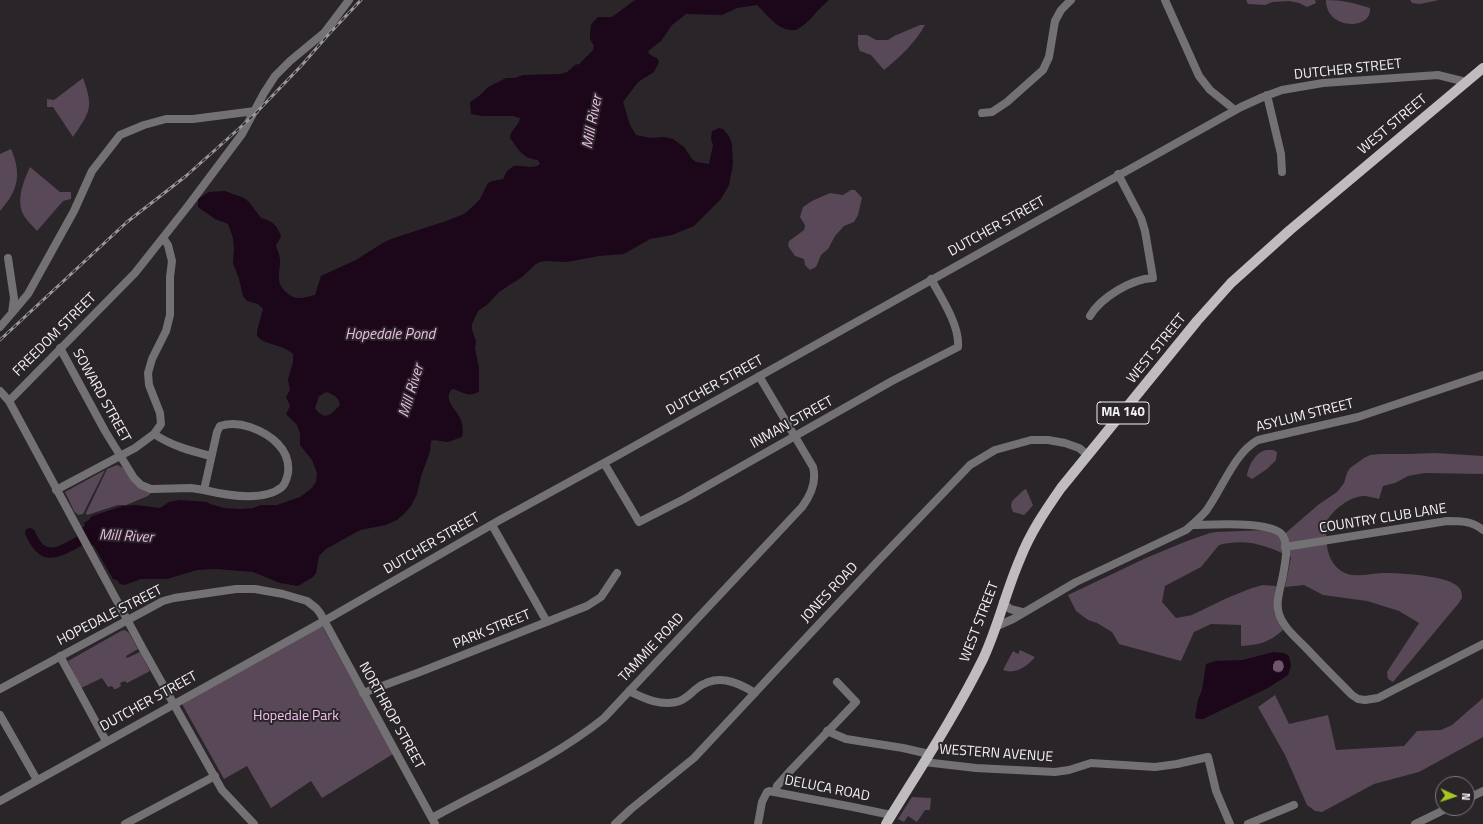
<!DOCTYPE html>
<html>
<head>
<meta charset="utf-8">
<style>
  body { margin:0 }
  #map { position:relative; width:1483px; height:824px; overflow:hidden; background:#2a2529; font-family:"Titillium Web",sans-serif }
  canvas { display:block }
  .north { position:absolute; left:1435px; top:776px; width:40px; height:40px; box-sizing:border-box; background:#2a2529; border:1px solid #7b777a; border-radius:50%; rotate:93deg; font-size:11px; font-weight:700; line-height:16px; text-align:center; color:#f4f1f4 }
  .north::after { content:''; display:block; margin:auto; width:14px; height:18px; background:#a6c820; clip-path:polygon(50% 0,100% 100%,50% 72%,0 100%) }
</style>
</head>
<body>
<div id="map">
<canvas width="1483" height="824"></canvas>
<div class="north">N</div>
</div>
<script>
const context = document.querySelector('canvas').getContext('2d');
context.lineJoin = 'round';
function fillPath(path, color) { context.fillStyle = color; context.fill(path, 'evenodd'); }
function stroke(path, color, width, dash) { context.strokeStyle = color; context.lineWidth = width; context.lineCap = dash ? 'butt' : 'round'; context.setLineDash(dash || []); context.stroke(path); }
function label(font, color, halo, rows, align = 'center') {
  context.font = font + ' "Titillium Web",sans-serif'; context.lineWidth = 4; context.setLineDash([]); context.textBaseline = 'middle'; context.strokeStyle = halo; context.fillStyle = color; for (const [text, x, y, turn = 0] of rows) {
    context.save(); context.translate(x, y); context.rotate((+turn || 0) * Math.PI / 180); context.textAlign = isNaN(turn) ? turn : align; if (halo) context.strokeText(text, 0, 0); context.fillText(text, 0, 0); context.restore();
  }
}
const green = new Path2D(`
  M1246,0H1315L1316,3L1307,7L1299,3L1289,1L1273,2L1265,5L1248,4Z
  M1326,0C1343,0 1354,3 1370,8C1373,30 1326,31 1326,0Z
  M1410,0H1439L1420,4L1412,3Z
  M920,25H925C916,42 899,58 884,70L871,55L860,51L858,46V35H867L876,40H888L894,36Z
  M83,78C94,108 90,112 73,137L53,107H47V99L54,100Z
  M11,149C22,174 18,191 0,211V154Z
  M30,167L60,192H71V199L63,201L37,231C33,226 26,220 23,214C16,199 24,180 30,167Z
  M851,190H855L862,198L858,215L854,222L844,226L835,236L828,249L821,255L816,267L810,270L805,265L804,259L795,256L788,246L789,241L804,230L805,225L800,217L803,207L812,201L830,193L843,195Z
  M1267,450H1273L1277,452L1276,460L1267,469L1252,479L1247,476C1248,466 1256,451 1267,450Z
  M1435,453L1483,456V474L1425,473L1408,476L1395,483L1383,486L1379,499C1374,498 1368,496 1363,496C1349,497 1333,510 1326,522C1326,538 1325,559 1340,570C1351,579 1368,574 1382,573C1398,573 1452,575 1460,589C1462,592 1462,595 1462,598L1458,604L1393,682L1388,679L1387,672L1419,623L1399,611L1367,601L1323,595L1304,585L1285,587L1291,557C1265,545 1247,538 1219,545L1201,567L1165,586L1162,602L1176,618L1192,615L1227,598L1252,588L1263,585L1276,586L1274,612L1283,630C1270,642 1259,645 1241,646V625L1211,624L1194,632L1181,661L1119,644L1112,632L1097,623L1088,620L1076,611L1068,595L1146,558L1187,541L1210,533L1216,532L1264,530L1271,532L1281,537L1318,505L1337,492L1344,483L1347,473L1350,468L1364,458L1370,455L1380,454H1408Z
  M117,465L122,467L151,493L148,496L126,505H118L87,515L86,513L107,469Z
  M105,470L83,514L78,515L74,511L65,492Z
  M1026,489L1033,505L1029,510L1024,515L1013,512C1012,509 1010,505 1012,502C1013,500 1024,489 1026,489Z
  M322,626L393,754L322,798L311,781L271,808L247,766L224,779L182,704Z
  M125,630L129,633L138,649L126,656L127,658L140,652L150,671L127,683L125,681L120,683L121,686L116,689H114L112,686L108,687L102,678L81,688L68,661L121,631Z
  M1020,650L1035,657C1028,666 1015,675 1003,670L1013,651L1018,654Z
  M1275,695L1289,724L1328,715L1336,750L1404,746L1417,731L1441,730L1452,725L1483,698V737L1419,772L1374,784L1322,812L1315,811L1307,805L1285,755L1258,707Z
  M912,797L931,798L930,810H925L917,822L908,816L904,822L898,819Z`);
const forest = new Path2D(`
  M1272 666a6 6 0 1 1 12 0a6 6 0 1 1-12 0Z`);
const water = new Path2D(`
  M635,0H829C817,9 809,24 796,30C777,31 769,16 757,5L737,8L722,15L686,14L672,25L661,41L648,51L649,54L658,59L659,62L654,72L638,82L623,102L630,125L636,135L650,138L664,137L673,139L684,147L692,159L696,162L709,164L713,145L711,139L712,131L719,128L723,129L729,136L732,144L733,164L729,185L721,199L694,226L672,235L650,239L624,254L599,256L567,262L546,261L540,262L536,264L522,277L499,292L488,304L478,311L472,324V330L476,341L475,348L479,368V391C469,399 462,391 452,389C442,400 457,410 461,420C463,425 463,432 462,437L448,442L434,440L431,441L430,452L421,476L417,494L411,506L404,514L397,520L386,525L360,530L326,549L319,556L316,573L313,577L298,586L280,583L253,572L216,569L197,570L167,579H141L125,585L120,584L117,580L113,579L94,546L91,545L85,549L75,532L85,526L84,523L89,520L92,516L123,506L136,505L160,508L169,502L179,500L207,502L210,504L224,508L240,509L253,508L261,505H277L300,497L312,488L316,482L317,473L312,460L300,445V434L297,425L286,414L290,406L286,397L290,390L288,380L293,362V354C283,344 266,346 257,336V331L263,309L258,304L247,301L243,296L239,279L233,263L234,249L233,238L228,224L215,219L198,207V199L209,192L225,191L244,198L249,202L261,218C273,221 278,226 281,237L276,245C277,250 280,255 280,260C280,274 275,282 286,292C295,301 304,298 315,295L321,276L356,260L381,244L391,239L446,221L464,214L471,208L480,199L488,183L492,181L503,179L507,171L514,166C524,165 532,170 540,164L538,160C522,158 519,150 510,138C510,130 519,126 520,118L513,116H482L471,114L470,102L479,96L488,87L506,78H515L523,75L560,74L567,72L575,65L579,64L593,50L594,46L590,39V34L591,25L594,21L598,17H612ZM326,392C333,394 339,397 340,405L331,414L325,416L319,413L315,408L319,396Z
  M1273,652L1284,653L1289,656L1291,666L1288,675L1268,688L1203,719H1197L1195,717L1198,700L1202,690L1206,664L1215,661L1243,660ZM1280,660L1283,662L1284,667L1282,672L1277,673L1273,670V665L1275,661Z`);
const river = new Path2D(`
  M30,533C33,538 36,546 41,549C54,561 78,540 91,535`);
const minor = new Path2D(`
  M1165,0L1199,76L1210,90L1235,110
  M1267,95L1281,154L1282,172
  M982,113L992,112L1007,102L1043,70L1049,57L1055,21L1061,10L1071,0
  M12,313L28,294L74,211L92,171L120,135L144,125L166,119H193L255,111
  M1090,316C1101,297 1132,279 1153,278L1145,231L1141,218L1118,174
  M0,327L12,313L14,298L8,258
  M60,348L105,431L134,478L141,485L151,489L191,488L204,490L217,432L220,426C229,423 241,424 250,427C270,434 291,449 288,473C287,478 286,483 282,487C264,502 225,495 204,490
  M0,391L9,401L144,651L222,790L254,824
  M9,401L135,273L188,206L242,134L264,93L275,76L290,61L325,32L349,0
  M154,434C172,446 191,451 211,456
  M604,463L639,522L684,499L892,381L958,347C960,326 941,297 931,279
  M56,490L135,448L154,434L161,424L160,413L149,385L148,373L152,359L166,331L170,315V277L172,261L168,245L163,238
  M492,525L547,622
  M1192,525C1210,525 1274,520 1283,536C1289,547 1285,563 1283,575C1281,587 1275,602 1279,614C1284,629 1299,640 1309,651C1323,666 1337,680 1352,695L1358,699L1365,700L1378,698L1483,644
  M1285,547L1447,521C1461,521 1472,521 1483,530
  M1003,602L1010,609L1022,612
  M995,627L1013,619L1076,582L1186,530C1193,524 1200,518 1206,511C1222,489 1235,452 1258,440L1358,417L1483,375
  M60,656L106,741
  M0,689L163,601L174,598L236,589H255L283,594L307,601L316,608L320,613L435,824
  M629,691C644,698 659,706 676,702C684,701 690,694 696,689C716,673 736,681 755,693
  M363,693L420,672L587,606L601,597L617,573
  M0,715L37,780
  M827,731L846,739L903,748L929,754
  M924,762L976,768L1055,772L1069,770L1091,763L1155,767L1177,764L1208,757L1216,791L1230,824
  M775,792L777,786L791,770L856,702L837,682
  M1467,799L1483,791
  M0,801L324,621L498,521L613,458L1241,107L1263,97L1282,90L1323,83L1438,75L1466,82
  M432,818C490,786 552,760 604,718L802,507C811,495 817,482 813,467L759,376
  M125,824L215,776
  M615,824L631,809L694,758L876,563L970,465L995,450L1031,440H1048L1065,443L1079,448L1088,455
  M758,824L762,802L767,792L769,791L853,807L891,815
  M1248,824L1294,805
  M1415,824L1448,808`);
const major = new Path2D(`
  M886,824C919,770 955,716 983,659C998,627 1006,591 1020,559C1030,533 1045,511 1061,488L1197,321L1231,283L1290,230L1483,68`);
const rail = new Path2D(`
  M0,340L127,222L186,176L253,116L302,65L328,35L361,0`);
const shields = [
  [1123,413,52]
];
const shieldNames = [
  ["MA 140",1123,413]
];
const streetNames = [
  ["DUTCHER STREET",1348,70,-6],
  ["WEST STREET",1393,125,-40],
  ["DUTCHER STREET",997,227,-29],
  ["FREEDOM STREET",55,335,-45],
  ["WEST STREET",1157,349,-51],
  ["DUTCHER STREET",715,386,-29],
  ["SOWARD STREET",101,396,61],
  ["ASYLUM STREET",1305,416,-14],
  ["INMAN STREET",792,423,-29],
  ["COUNTRY CLUB LANE",1383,519,-9],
  ["DUTCHER STREET",432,544,-30],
  ["JONES ROAD",830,593,-47],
  ["HOPEDALE STREET",110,616,-27],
  ["WEST STREET",980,622,-69],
  ["PARK STREET",492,630,-22],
  ["TAMMIE ROAD",652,648,-47],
  ["DUTCHER STREET",149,702,-29],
  ["NORTHROP STREET",391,716,61],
  ["WESTERN AVENUE",996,754,4],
  ["DELUCA ROAD",827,789,11]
];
const parkNames = [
  ["Hopedale Park",296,717]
];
const waterNames = [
  ["Mill River",593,122,-79],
  ["Hopedale Pond",390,335],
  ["Mill River",412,391,-73],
  ["Mill River",126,537,3]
];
fillPath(green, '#594857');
fillPath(forest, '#6f546b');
fillPath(water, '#1c061a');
stroke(river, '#1c061a', 10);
stroke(minor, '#737173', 8);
stroke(major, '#c0bbbf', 10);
stroke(rail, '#9a9699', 3);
stroke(rail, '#2a2529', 1.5, [4.5]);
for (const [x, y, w] of shields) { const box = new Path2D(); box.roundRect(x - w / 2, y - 11, w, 22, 3); context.fillStyle = '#2a2529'; context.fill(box); stroke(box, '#f4f1f4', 1); }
label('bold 13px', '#f4f1f4', null, shieldNames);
label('14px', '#f4f1f4', '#2a2529', streetNames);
label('14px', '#f5c2ee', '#2a2529', parkNames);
label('italic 15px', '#edbbe6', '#2a2529', waterNames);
</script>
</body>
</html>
